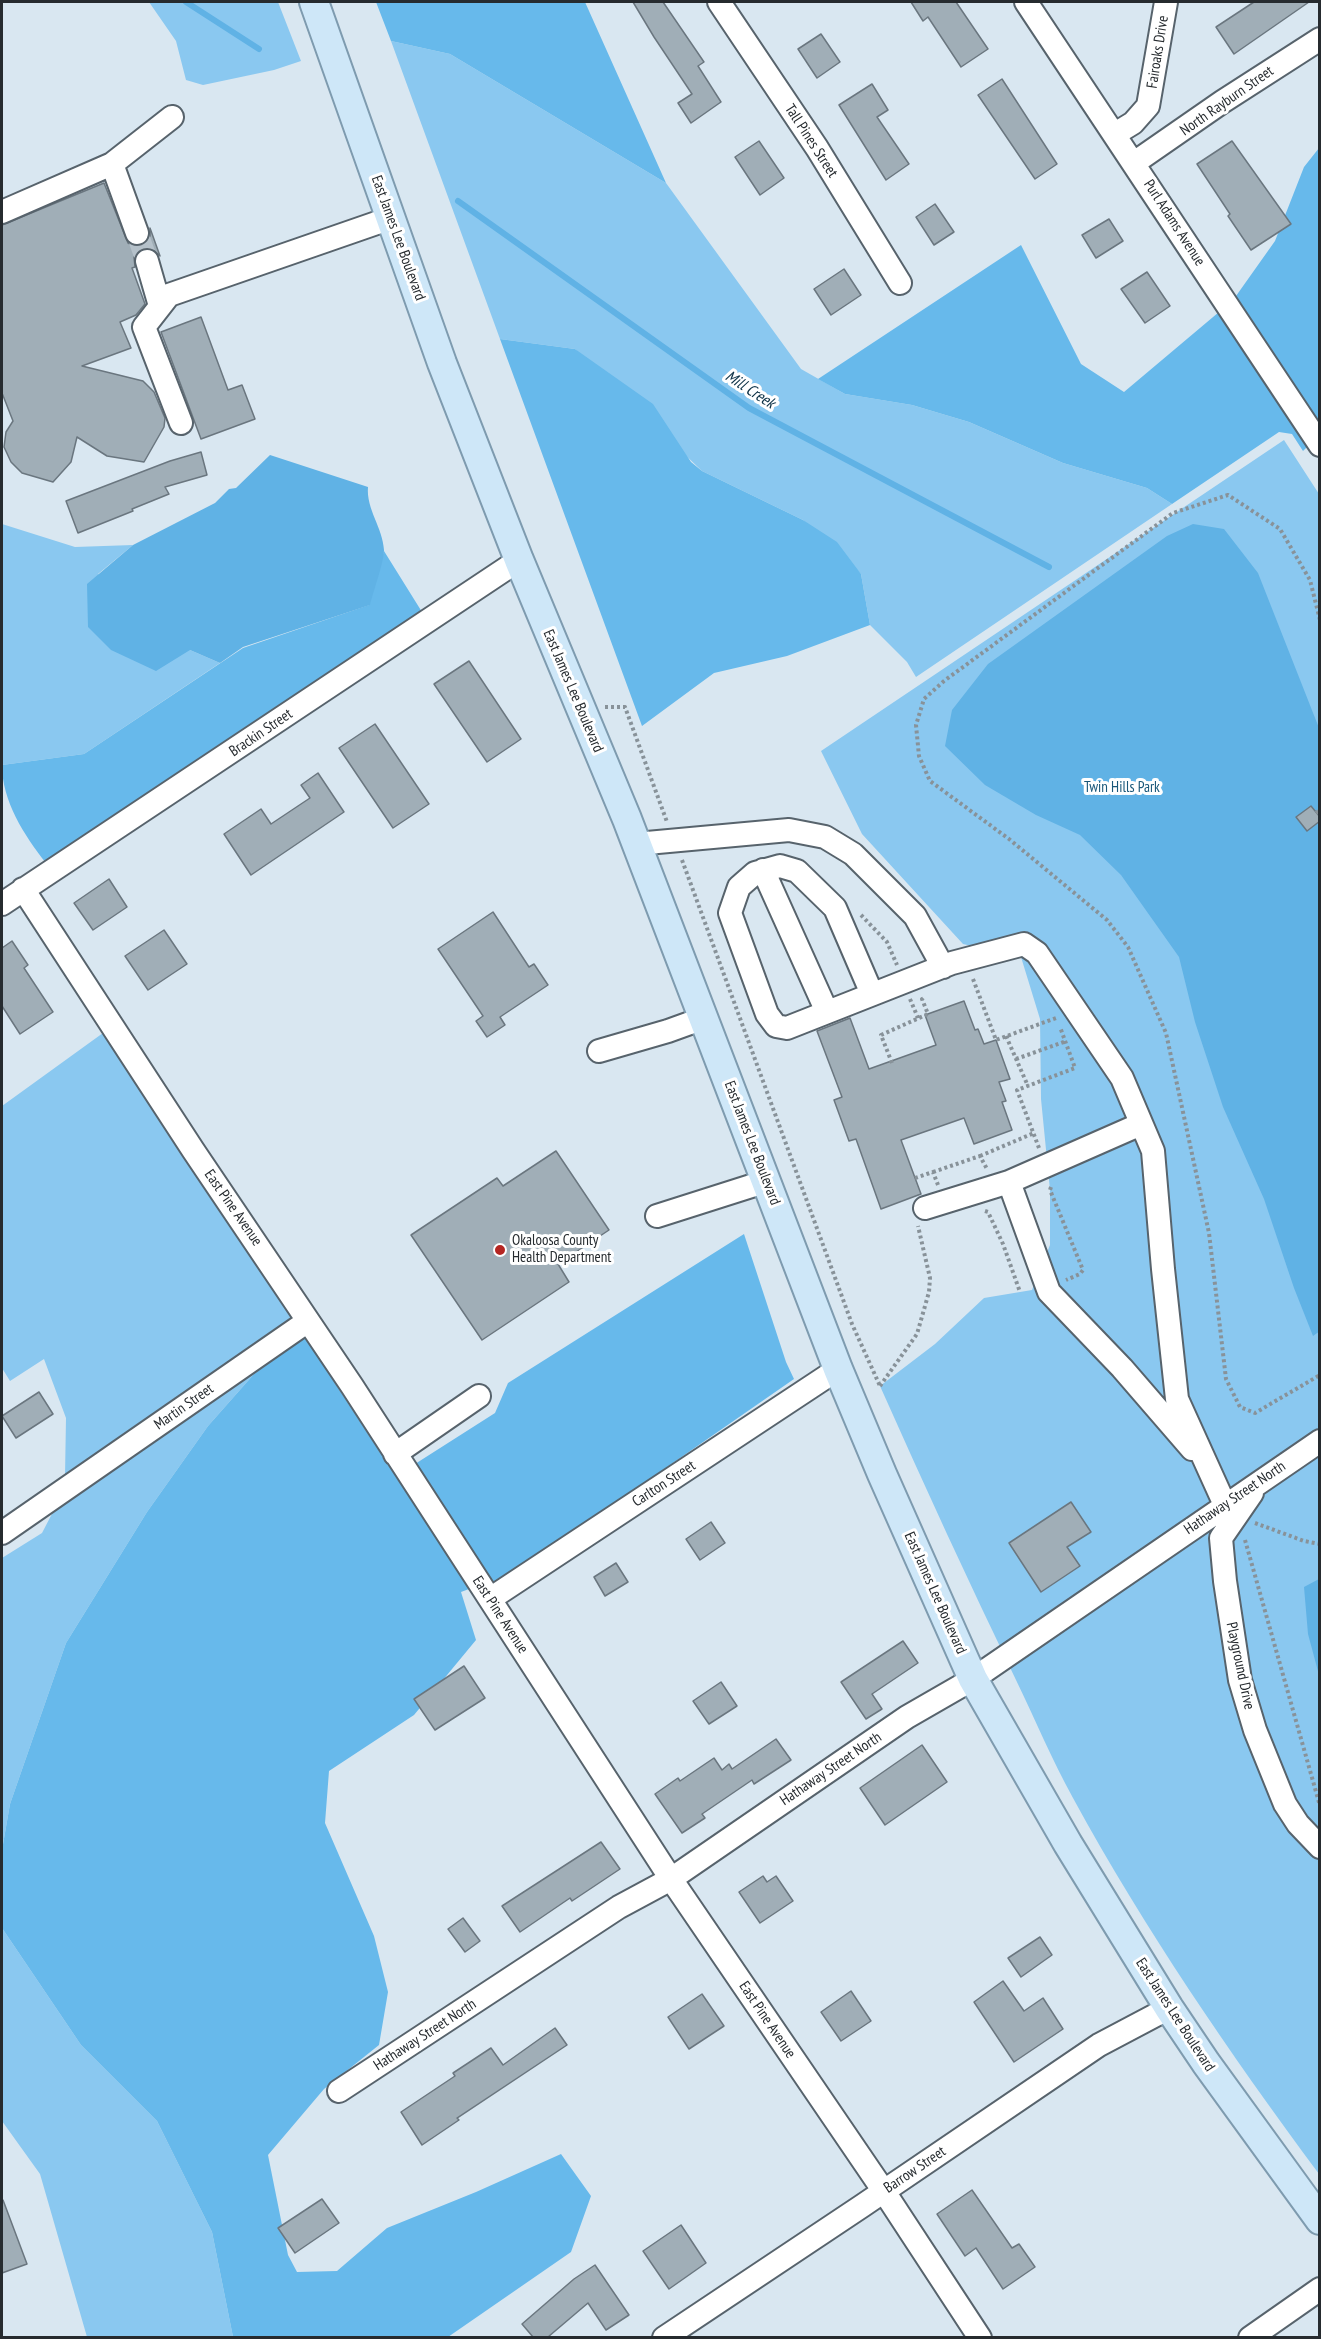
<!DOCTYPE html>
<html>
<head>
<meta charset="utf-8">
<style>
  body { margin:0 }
  #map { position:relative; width:1321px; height:2339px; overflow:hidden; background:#d9e7f1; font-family:"PT Sans Narrow",sans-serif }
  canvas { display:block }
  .frame { position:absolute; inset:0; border:3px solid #262b2f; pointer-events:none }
</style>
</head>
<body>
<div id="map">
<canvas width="1321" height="2339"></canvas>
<div class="frame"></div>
</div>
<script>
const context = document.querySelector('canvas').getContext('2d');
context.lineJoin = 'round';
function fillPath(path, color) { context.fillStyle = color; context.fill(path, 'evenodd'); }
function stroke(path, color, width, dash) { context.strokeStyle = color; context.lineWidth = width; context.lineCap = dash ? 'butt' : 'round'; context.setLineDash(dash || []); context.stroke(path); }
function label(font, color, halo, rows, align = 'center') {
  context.font = font + ' "PT Sans Narrow",sans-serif'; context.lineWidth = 6; context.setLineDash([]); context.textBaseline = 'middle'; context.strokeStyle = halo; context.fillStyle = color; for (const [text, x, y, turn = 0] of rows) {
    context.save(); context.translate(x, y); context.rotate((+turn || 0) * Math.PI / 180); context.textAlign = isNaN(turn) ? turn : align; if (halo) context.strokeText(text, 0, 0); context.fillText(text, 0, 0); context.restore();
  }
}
const green = new Path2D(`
  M149,2H278L301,61L274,70L203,85L186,80L176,41Z
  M391,41L450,54L666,183L801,369L845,394L912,405L969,422L1063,463L1147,488L1172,504L916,677L907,662L870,625L861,574L803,520L702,471L575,349L500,339Z
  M1284,440L1319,494V2174C1230,2054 1145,1930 1073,1798C1052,1760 1035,1719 1016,1680C969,1583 924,1485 880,1386L935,1344L984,1298L1032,1290L1050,1245V1190L1041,1099L1040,1019L1021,957L963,944L862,834L821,751Z
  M2,524L75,547L133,545L98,574L190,650L220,663L84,754L2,765Z
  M103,1033L293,1319L65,1476L66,1418L44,1359L10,1381L2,1368V1106Z
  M305,1337L254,1374L208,1426L147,1512L66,1643L10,1804L2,1850V1558L42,1533L55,1508Z
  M2,1928L81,2045L157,2121L212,2232L233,2337H87L40,2174L2,2121Z`);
const forest = new Path2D(`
  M376,2H585L666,183L450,54L391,41Z
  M1319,148V424L1236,296L1275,241L1304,167Z
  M1021,245L1081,364L1124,392L1219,312L1307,447L1303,451L1292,434L1279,432L1172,504L1147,488L1063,463L969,422L912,405L845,394L818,379Z
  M500,339L575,349L653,404L691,462L702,471L803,520L837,542L861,574L870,625L787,656L714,673L642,726Z
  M384,551L422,612L46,863C24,835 2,801 2,765L84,754L243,648L369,605Z
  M744,1234L786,1362L794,1379L644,1483L643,1486L502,1579L493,1582L415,1464L495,1413L508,1383Z
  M305,1337L469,1589L461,1592L476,1640L414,1715L329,1771L325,1823L374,1936L388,1992L379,2045L324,2089L268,2155L288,2255L297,2272L337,2271L387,2228L476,2192L561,2154L591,2196L571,2252L448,2337H233L212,2232L157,2121L81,2045L2,1928V1850L10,1804L66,1643L147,1512L208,1426L254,1374Z`);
const water = new Path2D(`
  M270,455L368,487C366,509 383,528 384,550C384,562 373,592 370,605L243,647L220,663L190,650L156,671L111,650L88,627L87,584L133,545L215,503L229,489L236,488Z
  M1193,524L1224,529L1258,573L1319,728L1320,1331L1313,1336L1294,1288L1264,1199L1223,1107L1195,1022L1179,957L1121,875L1080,835L1036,815L985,785L945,746L952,710L988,664L1167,536Z
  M1319,1579V1578V1675L1308,1634L1304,1587Z`);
const stream = new Path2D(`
  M186,2L259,49
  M458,201L749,408L1049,567`);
const building = new Path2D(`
  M633,2H663L704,62L698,66L721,102L691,123L678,103L692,94L654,37Z
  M911,2H956L988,49L961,67L928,17L923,21Z
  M1254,2H1309L1234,54L1216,27Z
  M821,34L840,62L817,78L798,49Z
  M1002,79L1057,164L1035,179L978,95Z
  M872,84L888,110L877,117L909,164L886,180L839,105Z
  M759,141L784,178L760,195L735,157Z
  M1232,141L1291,224L1251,250L1228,216L1230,214L1197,164Z
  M104,183L128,243L134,246L142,245L150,236V228L160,256L151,248H144L138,251L134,257L135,267L132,268L145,304L136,315L120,322L131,348L82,366L143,381L154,392L165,418L164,427L144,462L107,456L77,437L71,462L53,482L22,473L11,462L4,447L6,432L13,421L2,393V225Z
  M935,204L954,232L934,245L916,217Z
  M1109,219L1123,241L1096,258L1082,235Z
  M844,269L861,295L831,315L814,289Z
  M1147,272L1170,306L1145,323L1121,289Z
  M201,317L228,390L242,385L255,419L201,439L161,332Z
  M201,452L207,475L165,487L169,494L132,509L133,511L78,533L66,501L170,461Z
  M469,661L521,739L487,762L434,684Z
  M375,724L429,804L393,828L339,748Z
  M318,773L344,812L251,875L224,834L261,809L271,824L310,798L301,785Z
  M1311,806L1320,817V821L1307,831L1296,817Z
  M109,879L127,907L93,930L74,903Z
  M493,912L529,967L534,964L548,985L500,1017L505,1025L487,1037L476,1021L483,1016L438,949Z
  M164,930L187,964L148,990L125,956Z
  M12,941L28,965L24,968L53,1012L20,1034L2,1006V948Z
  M964,1001L975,1030L978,1029L984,1044L996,1040L1010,1079L999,1082L1006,1101L1002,1102L1012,1130L974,1144L964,1118L901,1140L921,1194L881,1209L856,1139L849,1141L834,1100L842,1097L817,1031L850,1018L869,1069L936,1045L925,1015Z
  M556,1151L609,1230L558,1264L569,1282L482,1340L411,1235L497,1178L503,1186Z
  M39,1392L53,1414L16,1438L2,1416Z
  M1071,1502L1091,1532L1067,1547L1080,1566L1041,1592L1009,1543Z
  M711,1522L725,1543L700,1560L686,1539Z
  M616,1563L628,1582L605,1596L594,1577Z
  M903,1641L918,1663L872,1694L882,1709L866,1719L841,1682Z
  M464,1666L485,1698L435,1730L414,1699Z
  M721,1682L737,1706L709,1724L693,1701Z
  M776,1739L791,1760L754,1784L752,1780L702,1814L705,1818L682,1833L655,1794L678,1778L680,1781L714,1758L722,1770L729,1764L732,1769Z
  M922,1745L947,1782L885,1825L860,1788Z
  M601,1842L620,1869L572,1901L570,1898L520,1932L502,1906Z
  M763,1876L767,1882L776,1876L793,1901L760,1923L739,1892Z
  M463,1918L480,1941L465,1952L448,1929Z
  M1040,1937L1052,1955L1021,1977L1008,1958Z
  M1003,1981L1024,2011L1043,1998L1063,2029L1014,2062L974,2002Z
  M851,1991L871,2021L841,2041L821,2012Z
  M702,1994L724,2026L689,2049L668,2017Z
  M555,2028L567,2045L457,2118L459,2120L422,2145L401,2112L455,2076L453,2073L491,2048L503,2065Z
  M972,2190L1012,2248L1019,2244L1035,2267L1003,2289L976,2248L965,2256L937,2214Z
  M322,2199L339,2223L295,2253L278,2228Z
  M2,2200H3L27,2264L2,2273Z
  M681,2225L706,2263L669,2289L643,2251Z
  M595,2265L629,2315L606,2330L588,2303L548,2337H533L522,2324L574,2279Z`);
const minorTunnel = new Path2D(`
  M137,233L147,261`);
const path = new Path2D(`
  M1320,620L1310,580L1280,529L1228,495L1173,513L944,681L924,699L916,725L919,756L930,781L1009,839L1107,920L1128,947L1166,1033L1209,1233L1226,1379L1240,1407L1255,1413L1320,1375
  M605,707H625L667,822
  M1316,813L1320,810
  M682,860L852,1324L880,1386
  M861,915L887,942L897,965
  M973,979L996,1040L1056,1018
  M910,999L918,1018
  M1006,1036L1028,1086
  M1016,1059L1064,1042
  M892,1063L881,1035L928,1014L922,999L924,998
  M1039,1148L1017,1090L1075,1068L1060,1027
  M980,1156L1034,1133
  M933,1172L980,1156L987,1169
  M915,1178L933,1172L938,1185
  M1051,1187L1050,1190L1083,1270L1080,1274L1066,1280
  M985,1211L988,1212L1003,1244L1020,1292
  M880,1386L917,1334L929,1292L930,1278L918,1226
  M1255,1523L1304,1541L1320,1544
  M1245,1540L1320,1806`);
const minor = new Path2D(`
  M719,2L817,148L900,283
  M1026,2L1320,445
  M1115,134L1133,123L1148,106L1166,2
  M1134,163L1222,102L1320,39
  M112,164L137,233
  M2,212L112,164L172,117
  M147,261L160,306
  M181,423L144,327L169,295L391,218
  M636,844L789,830L825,837L853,854L915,916L943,967
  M763,870L827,1012
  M23,889L193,1150L352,1386L671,1879L883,2190L980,2338
  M2,904L519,560
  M872,994L835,908L797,871L780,866L755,873L739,887L730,913L767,1014L776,1026L787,1028L952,963L1024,944L1037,953L1122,1078L1153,1151L1163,1269L1177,1399L1225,1505
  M599,1051L668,1031L704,1018
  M1009,1182L1049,1292L1122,1368L1192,1449
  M925,1208L1009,1182L1141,1124
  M657,1216L767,1181
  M395,1454L479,1396
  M1252,1493L1221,1538L1225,1581L1240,1680L1255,1730L1285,1804L1298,1824L1320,1847
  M2,1533L308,1321
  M490,1599L838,1369
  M339,2091L619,1907L671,1879L907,1717L973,1679L1320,1441
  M664,2338L862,2206L1099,2045L1169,2008
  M1250,2338L1320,2289`);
const major = new Path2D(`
  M314,2L442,363L519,560L627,819L838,1369L882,1474L973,1679L1068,1844L1169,2008L1206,2063L1320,2220`);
const markers = [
  [500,1250,6,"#b52622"]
];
const streetNames = [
  ["Fairoaks Drive",1158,52,-81],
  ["North Rayburn Street",1227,101,-35],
  ["Tall Pines Street",811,141,57],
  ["Purl Adams Avenue",1174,223,57],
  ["East James Lee Boulevard",398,238,70],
  ["East James Lee Boulevard",573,691,67],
  ["Brackin Street",261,733,-34],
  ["East James Lee Boulevard",752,1143,69],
  ["East Pine Avenue",233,1208,55],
  ["Martin Street",184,1407,-35],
  ["Carlton Street",664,1484,-33],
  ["Hathaway Street North",1235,1498,-34],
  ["East James Lee Boulevard",935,1593,66],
  ["East Pine Avenue",500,1615,57],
  ["Playground Drive",1240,1666,78],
  ["Hathaway Street North",831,1769,-34],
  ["East James Lee Boulevard",1175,2015,57],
  ["East Pine Avenue",767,2020,56],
  ["Hathaway Street North",425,2035,-33],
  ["Barrow Street",915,2170,-34]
];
const parkNames = [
  ["Twin Hills Park",1122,788]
];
const poiNames = [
  ["Okaloosa County",512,1241],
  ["Health Department",512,1258]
];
const waterNames = [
  ["Mill Creek",750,390,33]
];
fillPath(green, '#8ac8f0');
fillPath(forest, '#67b9eb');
fillPath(water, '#60b2e5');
stroke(stream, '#60b2e5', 6);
fillPath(building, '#a0aeb7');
stroke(building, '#6a767f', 1.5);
stroke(minorTunnel, '#b5c1ca', 22, [22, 11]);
stroke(minor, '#57636c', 26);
stroke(major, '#7e9baf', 32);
stroke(path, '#889299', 4, [3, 3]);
stroke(minor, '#fff', 22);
stroke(major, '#cee7f8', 28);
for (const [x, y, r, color] of markers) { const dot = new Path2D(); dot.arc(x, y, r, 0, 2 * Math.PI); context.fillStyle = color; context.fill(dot); stroke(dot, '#fff', 2); }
label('15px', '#262b2f', '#fff', streetNames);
label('15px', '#195779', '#fff', parkNames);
label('15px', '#262b2f', '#fff', poiNames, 'left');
label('italic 16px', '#0c3146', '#fff', waterNames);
</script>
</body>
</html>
